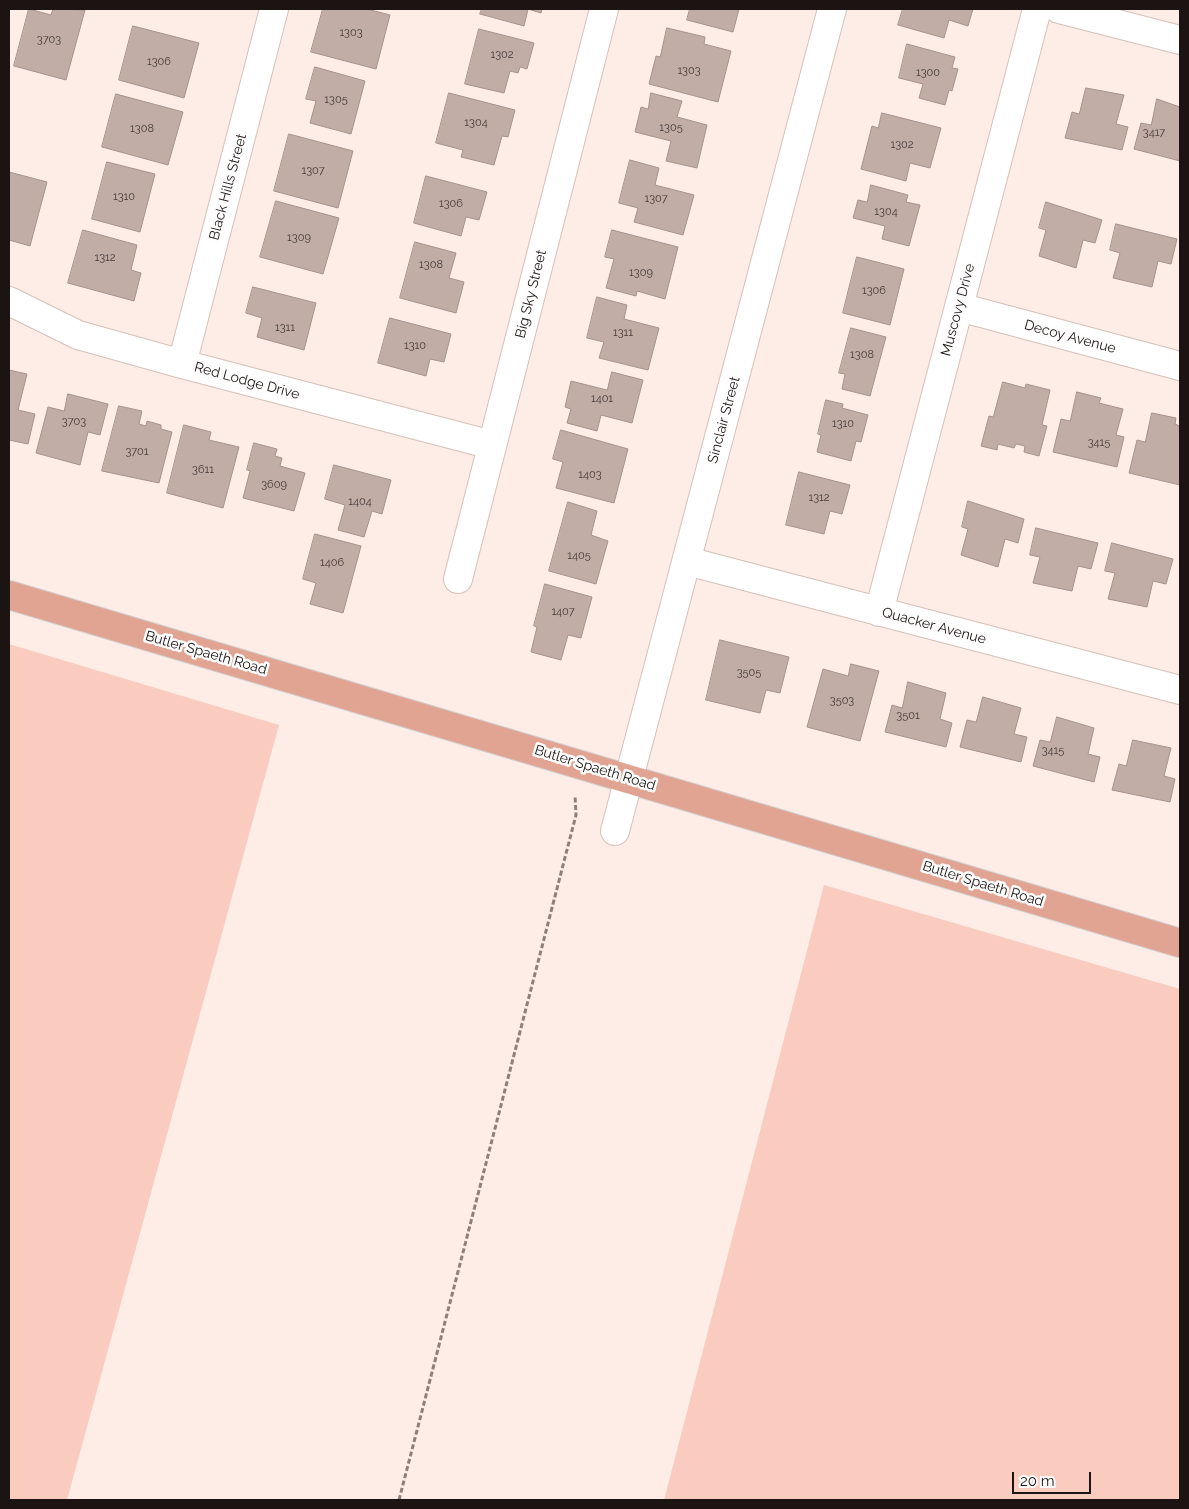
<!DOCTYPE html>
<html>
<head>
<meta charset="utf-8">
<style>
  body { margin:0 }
  #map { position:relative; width:1189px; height:1509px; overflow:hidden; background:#feece6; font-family:Raleway,sans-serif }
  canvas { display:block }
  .frame { position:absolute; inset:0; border:10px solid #1c1412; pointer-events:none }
  .scale { position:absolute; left:1012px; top:1472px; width:79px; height:22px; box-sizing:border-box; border:2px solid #1c1412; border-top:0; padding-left:6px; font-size:15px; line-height:18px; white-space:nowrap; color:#1c1412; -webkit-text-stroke:4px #fdfdfd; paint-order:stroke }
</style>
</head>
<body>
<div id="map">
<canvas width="1189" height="1509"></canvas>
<div class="frame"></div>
<div class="scale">20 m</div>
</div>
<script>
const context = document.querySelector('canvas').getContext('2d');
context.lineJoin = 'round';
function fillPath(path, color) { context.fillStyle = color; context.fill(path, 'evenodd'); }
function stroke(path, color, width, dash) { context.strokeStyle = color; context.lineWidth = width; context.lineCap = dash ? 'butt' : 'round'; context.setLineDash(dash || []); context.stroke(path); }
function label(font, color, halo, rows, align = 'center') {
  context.font = font + ' Raleway,sans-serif'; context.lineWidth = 5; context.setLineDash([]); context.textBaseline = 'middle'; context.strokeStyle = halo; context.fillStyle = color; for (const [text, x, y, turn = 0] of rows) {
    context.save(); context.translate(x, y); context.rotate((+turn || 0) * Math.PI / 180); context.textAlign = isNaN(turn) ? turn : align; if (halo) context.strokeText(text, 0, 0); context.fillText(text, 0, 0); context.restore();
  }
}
const green = new Path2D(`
  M9,644L279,725L67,1500H9Z
  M824,885L1180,989V1500H664Z`);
const building = new Path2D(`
  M29,9L51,15L53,9L85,10L66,80L14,66Z
  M323,9H367L390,15L376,69L311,52Z
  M482,9H542L541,13L528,9L524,26L480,14Z
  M690,9H739L733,32L687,20Z
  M903,9H973L968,26L949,20L944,38L898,25Z
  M133,26L199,43L184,98L119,80Z
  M667,28L705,37L704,44L731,51L718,102L649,84L656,56L660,57Z
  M479,29L534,43L527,69L520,67L518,73L510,71L504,93L465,84Z
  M907,44L955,57L952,68L958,69L952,91L949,90L945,105L919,98L923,84L899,78Z
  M315,67L365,81L351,134L310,123L316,101L306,99Z
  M1086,88L1124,95L1116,124L1128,127L1122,150L1065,138L1072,112L1079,114Z
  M449,93L515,110L508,137L502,136L494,165L461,157L463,150L436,143Z
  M651,93L682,101L677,117L707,125L697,168L666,161L671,141L635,132L641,107L648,109Z
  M116,94L183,112L168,165L102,147Z
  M1157,99L1180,107V161L1134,149L1141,123L1151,125Z
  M882,113L941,128L930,168L910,163L906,181L861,169L872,126L878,128Z
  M289,134L353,151L338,208L274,191Z
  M630,160L659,168L655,185L694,195L683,235L634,222L638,208L619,203Z
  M107,162L155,174L140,232L92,219Z
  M9,172L47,182L30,246L9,240Z
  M426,176L487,192L479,220L466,217L461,236L414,223Z
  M871,185L908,195L906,202L920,205L909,246L882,239L885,226L853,218L858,200L867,202Z
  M276,201L339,218L323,274L260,257Z
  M1046,202L1102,220L1095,243L1083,240L1076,268L1039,256L1046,230L1039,228Z
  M1116,224L1177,239L1171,264L1158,261L1152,287L1113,278L1120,253L1110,250Z
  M83,230L137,245L131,270L141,273L134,301L68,283Z
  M612,230L678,247L665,299L637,291L636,296L606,288L614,259L605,257Z
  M415,242L456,253L449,278L464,282L456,313L400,298Z
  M857,257L904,269L890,325L843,313Z
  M253,287L316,303L304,350L257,337L262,318L246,313Z
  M597,297L627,305L624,319L659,328L648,370L599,358L604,342L587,338Z
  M390,318L451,334L444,362L430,359L426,376L378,363Z
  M851,328L886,337L870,396L842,389L845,374L839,373Z
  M9,370L27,374L18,410L35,414L28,444L9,440Z
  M612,372L643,380L632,423L601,415L597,431L567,423L571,409L565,407L571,381L607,390Z
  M1003,382L1025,388L1026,384L1050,390L1042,425L1047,426L1039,456L1024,452L1025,446L1016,444L1014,448L998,444L997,450L981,446L989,416L993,417Z
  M1077,392L1101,398L1099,403L1123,409L1116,435L1124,437L1117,467L1053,452L1061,419L1070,421Z
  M68,394L108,404L100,435L88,432L80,465L36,453L48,407L64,411Z
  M826,400L843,404L842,408L868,415L861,442L856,441L851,461L817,452L821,435L818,434Z
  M119,406L142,411L139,424L146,426L147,421L161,425V429L172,432L159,483L102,471Z
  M1152,413L1176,418L1175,424L1180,426V485L1129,473L1137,440L1145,442Z
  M184,425L211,432L209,440L239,447L223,508L167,493Z
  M561,430L628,449L614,503L556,488L563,462L553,459Z
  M254,443L277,449L275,456L282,458L280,466L305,473L294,511L243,498L250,471L247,470Z
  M334,465L391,480L382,514L372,511L364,537L338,530L345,505L325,499Z
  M799,472L850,485L842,514L830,511L824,534L786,525Z
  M968,501L1024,519L1018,543L1005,539L998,567L961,555L968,529L962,527Z
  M568,502L597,511L591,535L608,541L596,584L549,571Z
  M1036,528L1098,543L1091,569L1078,566L1072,591L1033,583L1040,557L1030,555Z
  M315,534L361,546L343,613L310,604L316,583L303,579Z
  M1112,543L1173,559L1166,584L1153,581L1147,607L1108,599L1115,573L1105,571Z
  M545,584L592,597L581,638L568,635L561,660L531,652L537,627L534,626Z
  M720,640L789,657L780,693L766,690L760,713L706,700Z
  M851,664L879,671L860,741L807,727L823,669L848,676Z
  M908,682L946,693L940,719L952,723L946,747L885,732L892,705L902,708Z
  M983,697L1021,708L1014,734L1027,737L1021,762L960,747L967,720L976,722Z
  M1057,717L1094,728L1088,754L1100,757L1094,782L1033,766L1040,740L1050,742Z
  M1133,740L1171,748L1164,776L1175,779L1170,802L1112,790L1119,764L1126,766Z`);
const path = new Path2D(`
  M399,1500L576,815L575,795`);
const minor = new Path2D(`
  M1059,9L1180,40
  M9,301L78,335L182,364L492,445
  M959,307L1180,366
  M182,364L274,9
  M687,561L1180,690
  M458,579L604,9
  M879,612L1037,9
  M615,831L832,9`);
const major = new Path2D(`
  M9,595L1180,943`);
const numberNames = [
  ["1303",351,33],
  ["3703",49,40],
  ["1302",502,55],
  ["1306",159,62],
  ["1303",689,71],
  ["1300",928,73],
  ["1305",336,100],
  ["1304",476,123],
  ["1305",671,128],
  ["1308",142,129],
  ["3417",1154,133],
  ["1302",902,145],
  ["1307",313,171],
  ["1310",124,197],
  ["1307",656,199],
  ["1306",451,204],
  ["1304",886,212],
  ["1309",299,238],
  ["1312",105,258],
  ["1308",431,265],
  ["1309",641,273],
  ["1306",874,291],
  ["1311",285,328],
  ["1311",623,333],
  ["1310",415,346],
  ["1308",862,355],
  ["1401",602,399],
  ["3703",74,422],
  ["1310",843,424],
  ["3415",1099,443],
  ["3701",137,452],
  ["3611",203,470],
  ["1403",590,475],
  ["3609",274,485],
  ["1312",819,498],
  ["1404",360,502],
  ["1405",579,556],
  ["1406",332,563],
  ["1407",563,612],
  ["3505",749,673],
  ["3503",842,701],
  ["3501",908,716],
  ["3415",1053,751]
];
const streetNames = [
  ["Black Hills Street",228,187,-75],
  ["Big Sky Street",531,294,-76],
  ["Muscovy Drive",958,310,-75],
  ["Decoy Avenue",1070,337,15],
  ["Red Lodge Drive",247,381,15],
  ["Sinclair Street",724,420,-75],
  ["Quacker Avenue",934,626,15],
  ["Butler Spaeth Road",206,653,16],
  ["Butler Spaeth Road",595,768,17],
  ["Butler Spaeth Road",983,884,17]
];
fillPath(green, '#faccbf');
fillPath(building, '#c1aca6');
stroke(building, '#a6928c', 1);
stroke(minor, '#d6c0b9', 30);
stroke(major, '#d2d0d0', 30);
stroke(path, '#8d807c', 3, [5, 2.5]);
stroke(minor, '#fff', 28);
stroke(major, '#e1a492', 28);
label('11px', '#453a37', null, numberNames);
label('14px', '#1c1412', '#fdfdfd', streetNames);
</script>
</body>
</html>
